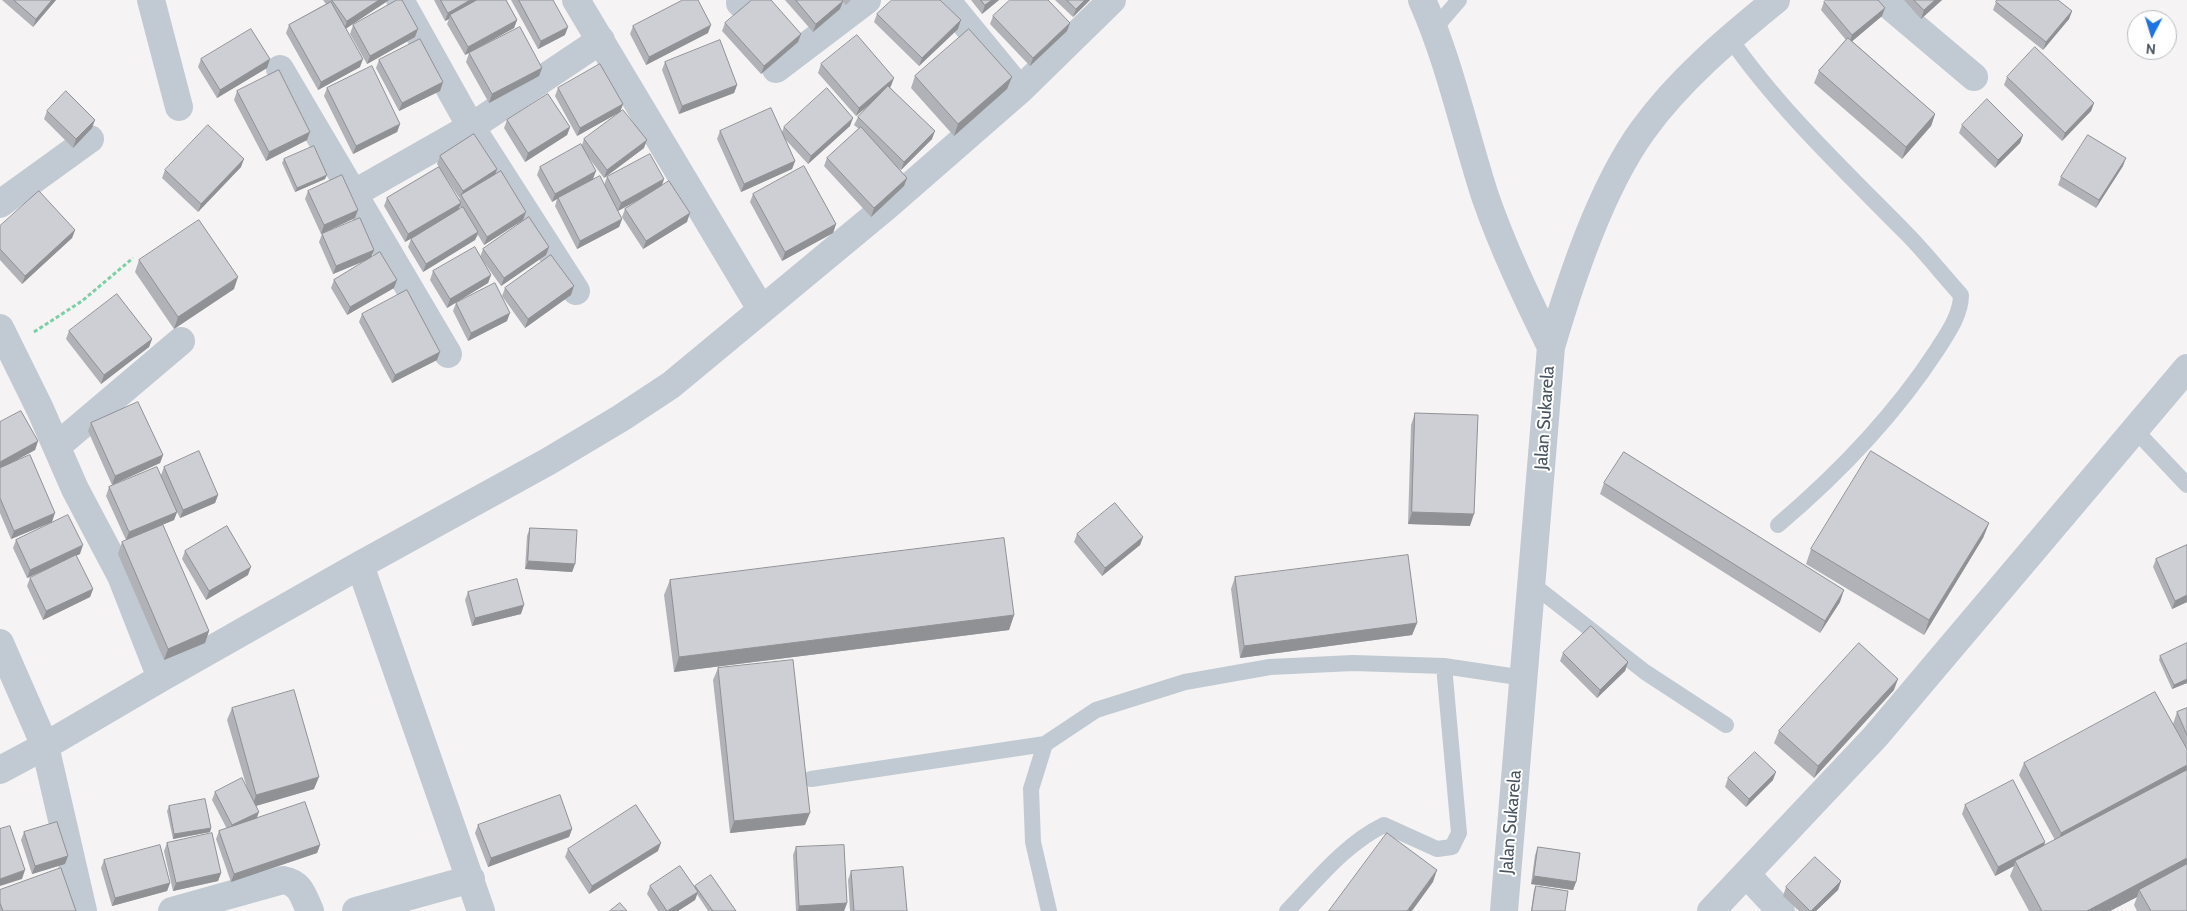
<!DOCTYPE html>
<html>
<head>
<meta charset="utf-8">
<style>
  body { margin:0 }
  #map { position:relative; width:2187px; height:911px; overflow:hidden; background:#f5f3f3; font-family:Cabin,sans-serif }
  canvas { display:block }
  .north { position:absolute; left:2127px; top:10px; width:50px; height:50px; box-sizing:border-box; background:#fff; border:1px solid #b7bbc0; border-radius:50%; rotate:185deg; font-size:14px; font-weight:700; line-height:20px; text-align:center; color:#4a5661 }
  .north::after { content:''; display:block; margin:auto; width:18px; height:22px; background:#1a73e8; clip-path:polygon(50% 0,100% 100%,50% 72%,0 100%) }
</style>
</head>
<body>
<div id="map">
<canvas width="2187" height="911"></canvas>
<div class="north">N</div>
</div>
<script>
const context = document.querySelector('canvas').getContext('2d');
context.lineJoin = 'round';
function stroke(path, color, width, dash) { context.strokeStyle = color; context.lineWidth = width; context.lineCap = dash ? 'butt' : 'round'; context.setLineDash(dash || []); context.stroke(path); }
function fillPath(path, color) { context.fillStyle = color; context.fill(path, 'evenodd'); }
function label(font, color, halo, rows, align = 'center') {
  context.font = font + ' Cabin,sans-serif'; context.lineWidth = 4; context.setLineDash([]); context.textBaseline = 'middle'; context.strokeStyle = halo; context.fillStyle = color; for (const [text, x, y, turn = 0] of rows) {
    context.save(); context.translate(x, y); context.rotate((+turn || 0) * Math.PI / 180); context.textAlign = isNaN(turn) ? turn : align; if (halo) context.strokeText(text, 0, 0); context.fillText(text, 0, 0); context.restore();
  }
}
const path = new Path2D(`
  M34,332L82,301L133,258`);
const lane = new Path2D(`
  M1435,28L1459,0
  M1729,37C1779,109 1844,170 1905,232C1925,252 1942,274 1961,295C1961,315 1947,334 1937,350C1894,416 1838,474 1778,525
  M2135,430L2187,485
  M1532,584L1645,672L1726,725
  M811,779L1045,744
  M1049,911L1033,842L1031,789L1045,744L1096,710L1185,682L1270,667L1353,663L1444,666L1524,678
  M1287,911C1317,880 1345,844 1384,825L1437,849L1452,847L1459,833L1444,666`);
const street = new Path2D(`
  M151,0L179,107
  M400,0L471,127L576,291
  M576,0L761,309
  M946,0L1019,89
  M1422,0C1450,63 1464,131 1485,196C1503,248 1527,298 1551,347
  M1886,0L1890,6L1974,77
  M740,3L744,0
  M280,69L448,354
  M776,69L867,0
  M353,194L471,127L601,40
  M0,204L90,139
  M0,328L40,409L75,489L121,576L161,678
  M57,446L181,341
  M360,565L481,911
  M0,643L45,746L83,911
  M0,770L45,746L161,678L360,565L549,461L621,418L671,385L887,206L1020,90L1112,0
  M1746,874L1781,911
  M172,911L283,880C301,883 303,896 310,911
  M356,911L471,879
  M1504,911L1551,347C1571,279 1601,188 1643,130C1679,80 1728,39 1776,0
  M1711,911L1875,737L2187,368`);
const wall = new Path2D(`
  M2,0H56L33,27Z
  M323,0H389L346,28L360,67L318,90L286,33L289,25L326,4Z
  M434,0H506L517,20L514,28L465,55L447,24L449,19L445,21Z
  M511,0H553L565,35L538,49Z
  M785,0H851L846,5L843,2L840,9L813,32Z
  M971,0H999L982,14Z
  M1055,0H1090L1073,17Z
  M1904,0H1942L1921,19Z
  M1824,2L1882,16L1852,41L1935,114L1931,126L1902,159L1814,83L1819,71L1846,40L1821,10Z
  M1996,2L2072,11L2069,19L2043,50L1993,10Z
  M877,14L958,29L919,66L874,22Z
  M993,16L1070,23L1067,31L1030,66L990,24Z
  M725,23L801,34L798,42L761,74L722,31Z
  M353,25L415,37L367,64L350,34Z
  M633,26L708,33L646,65L630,34Z
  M469,53L542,68L539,76L489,103L466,62Z
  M201,59L267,68L217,98L198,67Z
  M379,60L443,82L440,91L399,111L376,68Z
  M665,62L737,85L734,93L679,114L662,70Z
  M821,64L891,86L890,87L932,139L901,170L896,166L907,178L904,186L871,217L824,166L827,158L859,129L854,125L858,117L874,100L856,116L818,73Z
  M915,76L1007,89L954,136L911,88Z
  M2007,77L2094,103L2091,111L2062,141L2004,85Z
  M327,88L400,124L397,132L353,154L324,96Z
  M558,88L623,104L620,112L577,136L555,96Z
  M237,91L307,140L266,161L234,100Z
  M47,111L92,128L73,148L44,119Z
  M507,120L570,127L567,135L525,162L504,128Z
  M1962,125L2023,135L2020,143L1995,168L1959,133Z
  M850,126L808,164L785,139L795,161L792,169L741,192L717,139L720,131L782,132L784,127Z
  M584,139L644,148L604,178L589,158L593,179L604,185L607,177L664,179L662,185L687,222L643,249L622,217L625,209L640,199L618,211L609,193L622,219L619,227L577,249L555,206L557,199L552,202L537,175L540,167L582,145Z
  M440,156L497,169L494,175L523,220L484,245L478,235L475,240L423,272L408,247L411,239L461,209L460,206L458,211L405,242L384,206L387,198L439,167L437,164ZM442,172L460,199L459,200Z
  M284,159L325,179L295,192L282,163Z
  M2123,166L2096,208L2058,185L2061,177Z
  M241,167L198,212L162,178L165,170Z
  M308,191L355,218L321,234L305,199Z
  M753,194L836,224L833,233L782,261L750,202Z
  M0,226L75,230L72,238L22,284L0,260Z
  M322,234L371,258L394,288L347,315L331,288L334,280L370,259L333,274L319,242Z
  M549,247L546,255L501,286L481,258L491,275L488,283L447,308L430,280L433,271L480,257L483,249Z
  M139,260L234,289L174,329L135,272Z
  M505,288L571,295L525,328L502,296Z
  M456,303L507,321L468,341L453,311Z
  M362,314L437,360L392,383L359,322Z
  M69,331L152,339L149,347L101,384L66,339Z
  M1415,413L1470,526L1408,524L1411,425Z
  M0,422L38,441L35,450L11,463L52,522L11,539L0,513Z
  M91,423L163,455L160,463L112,485L88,431Z
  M164,467L218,495L215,503L180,518L177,512L174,520L126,540L106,496L109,487L161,475Z
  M1604,483L1840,602L1820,633L1600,494Z
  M1989,523L1983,538L1924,635L1806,564L1811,549Z
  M530,528L575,564L572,572L525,569L527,536Z
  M1077,534L1143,537L1140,545L1102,576L1074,542Z
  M16,540L80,554L27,578L13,548Z
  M122,542L209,631L205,643L164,660L118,554Z
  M2187,545V602L2172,609L2153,567L2156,559Z
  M185,551L248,575L206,600L182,559Z
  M1235,577L1417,623L1412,635L1240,658L1231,589Z
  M30,578L93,589L90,597L43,620L27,586Z
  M670,580L1014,615L1009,630L674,672L664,595Z
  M468,592L521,614L472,626L465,600Z
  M1563,653L1628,662L1625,671L1597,698L1560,661Z
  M2160,656L2187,683L2172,689L2159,660Z
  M718,668L805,825L730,833L713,680Z
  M1894,690L1814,778L1774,743L1779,731Z
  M232,708L314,789L256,806L257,818L320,845L317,853L231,882L216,839L219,831L227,829L212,800L215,792L247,788L227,720Z
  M2187,708V911H2137L2134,905L2137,897L2110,911H2029L2010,876L2014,866L1995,876L1962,814L1965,805L2045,842L2044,846L2055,840L2019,775L2024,763L2173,724L2177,712Z
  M1728,778L1773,780L1746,807L1725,787Z
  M169,806L211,828L210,832L173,839L167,811Z
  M478,825L572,829L569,837L488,867L475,833Z
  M24,832L65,864L32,874L21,840Z
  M167,843L221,873L218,881L173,891L164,851Z
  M796,847L847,903L844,911H796L793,855Z
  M1538,847L1576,882L1573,890L1531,884L1535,855Z
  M568,849L658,851L589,894L565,857Z
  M104,860L170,883L167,891L112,906L101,868Z
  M851,871L907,911H850L848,880Z
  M1841,881L1838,890L1816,911H1799L1783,896L1786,887Z
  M650,886L695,888V886L736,911H708L697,894L695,900L678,911H658L647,894Z
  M1536,886L1565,911H1531L1534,890Z
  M0,890L76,911H0Z`);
const shadedWall = new Path2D(`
  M52,0H56L33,27L36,19Z
  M379,0H389L344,30L347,21Z
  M470,0H481L450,15L449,19L445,21L448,13Z
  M992,0H999L982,14L985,5Z
  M1085,0H1090L1073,17L1076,9Z
  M1935,0H1942L1921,19L1924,10Z
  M843,1L840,9L813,32L816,24Z
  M1885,8L1882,16L1849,44L1852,35Z
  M2072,11L2069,19L2043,50L2046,42Z
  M517,20L514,28L465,55L468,47Z
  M961,20L958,29L919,66L922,58Z
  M1070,23L1067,31L1030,66L1033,58Z
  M711,25L708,33L646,65L649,57Z
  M568,27L565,35L538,49L541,41Z
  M418,29L415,37L367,64L370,56Z
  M801,34L798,42L761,74L764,66Z
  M270,59L267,68L217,98L220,90Z
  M363,59L360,67L318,90L321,82Z
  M542,68L539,76L489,103L492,94Z
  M1012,77L1007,89L954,136L958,124Z
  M894,78L891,86L856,116L859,108Z
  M443,82L440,91L399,111L402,103Z
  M737,85L734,93L679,114L682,106Z
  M2094,103L2091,111L2062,141L2065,133Z
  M623,104L620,112L577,136L580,128Z
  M1935,114L1931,126L1902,159L1906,147Z
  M853,118L850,126L808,164L811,156Z
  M95,120L92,128L73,148L76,139Z
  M400,124L397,132L353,154L356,146Z
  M570,127L567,135L525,162L528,153Z
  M935,131L932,139L901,170L904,162Z
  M310,132L307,140L266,161L269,152Z
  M2023,135L2020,143L1995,168L1998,160Z
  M647,140L644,148L604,178L607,170Z
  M2126,158L2123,166L2096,208L2099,200Z
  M244,159L241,167L198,212L201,204Z
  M795,161L792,169L741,192L744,184Z
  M497,169L494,178L461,196L463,191Z
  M596,171L593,179L558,198L557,199L552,202L555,194Z
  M327,175L325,179L295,192L297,188Z
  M907,178L904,186L871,217L874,208Z
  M664,179L661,187L618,211L621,203Z
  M461,203L458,211L405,242L408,234Z
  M358,210L355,218L321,234L324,225Z
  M526,212L523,220L484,245L487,237Z
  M690,213L687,222L643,249L646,241Z
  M622,219L619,227L577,249L580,241Z
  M836,224L833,233L782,261L785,252Z
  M75,230L72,238L22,284L25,276Z
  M478,232L475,240L423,272L426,264Z
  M549,247L546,255L501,286L504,278Z
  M374,250L371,258L333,274L336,266Z
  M491,275L488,283L447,308L450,299Z
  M238,277L234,289L174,329L178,317Z
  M397,280L394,288L347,315L350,307Z
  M574,286L571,295L525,328L528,319Z
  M510,313L507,321L468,341L471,333Z
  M152,339L149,347L101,384L104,375Z
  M440,352L437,360L392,383L395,375Z
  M38,441L35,450L0,469V462Z
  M163,455L160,463L112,485L115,476Z
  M218,495L215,503L180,518L183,510Z
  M177,512L174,520L126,540L129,532Z
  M1412,512L1474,514L1470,526L1408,524Z
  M55,513L52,522L11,539L14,531Z
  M1989,523L1983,538L1924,635L1929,620Z
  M1143,537L1140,545L1102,576L1105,568Z
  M83,545L80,554L27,578L30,570Z
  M528,561L575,564L572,572L525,569Z
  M251,567L248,575L206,600L209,591Z
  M93,589L90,597L43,620L46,611Z
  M1844,590L1840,602L1820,633L1825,621Z
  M2187,595V602L2172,609L2175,601Z
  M524,605L521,614L472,626L475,618Z
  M1014,615L1009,630L674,672L679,657Z
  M1417,623L1412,635L1240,658L1244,646Z
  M209,631L205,643L164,660L168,649Z
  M1628,662L1625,671L1597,698L1600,690Z
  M1898,679L1894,690L1814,778L1818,766Z
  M2187,679V683L2172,689L2174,685Z
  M2187,765V775L2057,845L2061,833Z
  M1776,772L1773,780L1746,807L1749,799Z
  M319,777L314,789L252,807L256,795Z
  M259,812L256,820L229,834L232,825Z
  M810,813L805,825L730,833L734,821Z
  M211,828L210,832L173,839L174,834Z
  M572,829L569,837L488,867L491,858Z
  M2045,842L2042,851L2015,861L2014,866L1995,876L1998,867Z
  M661,843L658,851L589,894L592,886Z
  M320,845L317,853L231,882L234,874Z
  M68,856L65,864L32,874L35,866Z
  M2187,858V870L2139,890L2137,897L2110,911H2087Z
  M25,870L22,879L0,886V879Z
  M1437,870L1433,882L1412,911H1407Z
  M221,873L218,881L173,891L176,883Z
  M1534,876L1576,882L1573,890L1531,884Z
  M1841,881L1838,890L1816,911H1811Z
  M170,883L167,891L112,906L115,898Z
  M698,892L695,900L678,911H668Z
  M847,903L844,911H798L799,906Z`);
const building = new Path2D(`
  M14,0H52L36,19Z
  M332,0H379L347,21Z
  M397,0H402L418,29L370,56L353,25Z
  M441,0H470L448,13Z
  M477,0H506L517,20L468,47L450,15Z
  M519,0H553L568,27L541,41Z
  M683,0H698L711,25L649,57L633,26Z
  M752,0H771L801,34L764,66L725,23Z
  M796,0H842L843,1L816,24Z
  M892,0H940L961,20L922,58L877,14Z
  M981,0H992L985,5Z
  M1010,0H1048L1070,23L1033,58L993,16Z
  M1067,0H1085L1076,9Z
  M1826,0H1878L1885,8L1852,35L1824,2Z
  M1914,0H1935L1924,10Z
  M1997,0H2058L2072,11L2046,42L1996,2Z
  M331,2L363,59L321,82L289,25Z
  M520,27L542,68L492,94L469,53Z
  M251,29L270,59L220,90L201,59Z
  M969,29L1012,77L958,124L915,76Z
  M857,35L894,78L859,108L821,64Z
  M1848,38L1935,114L1906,147L1819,71Z
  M420,39L443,82L402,103L379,60Z
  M720,40L737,85L682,106L665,62Z
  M2035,47L2094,103L2065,133L2007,77Z
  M600,64L623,104L580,128L558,88Z
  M372,66L400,124L356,146L327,88Z
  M279,70L310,132L269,152L237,91Z
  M888,86L935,131L904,162L858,117Z
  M827,88L853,118L811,156L784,127Z
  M66,91L95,120L76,139L47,111Z
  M548,94L570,127L528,153L507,120Z
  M1987,99L2023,135L1998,160L1962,125Z
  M771,108L795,161L744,184L720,131Z
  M623,110L647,140L607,170L584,139Z
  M208,125L244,159L201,204L165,170Z
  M861,127L907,178L874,208L827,158Z
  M474,134L497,169L463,191L440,156Z
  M2088,135L2126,158L2099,200L2061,177Z
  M581,144L596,171L555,194L540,167Z
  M314,146L327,175L297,188L284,159Z
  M650,154L664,179L621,203L607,177Z
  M804,166L836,224L785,252L753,194Z
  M439,167L461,203L408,234L387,198Z
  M501,171L526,212L487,237L461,195Z
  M342,175L358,210L324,225L308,191Z
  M600,176L622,219L580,241L558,198Z
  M669,181L690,213L646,241L625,209Z
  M39,191L75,230L25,276L0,249V226Z
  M463,207L478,232L426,264L411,239Z
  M529,217L549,247L504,278L483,249Z
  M360,218L374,250L336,266L322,234Z
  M199,220L238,277L178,317L139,260Z
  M475,247L491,275L450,299L433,271Z
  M380,252L397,280L350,307L334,280Z
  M551,255L574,286L528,319L505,288Z
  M495,283L510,313L471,333L456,303Z
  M407,290L440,352L395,375L362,314Z
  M117,294L152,339L104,375L69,331Z
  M138,402L163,455L115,476L91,423Z
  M21,411L38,441L0,462V422Z
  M1415,413L1478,415L1474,514L1412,512Z
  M199,451L218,495L183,510L164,467Z
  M1871,451L1989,523L1929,620L1811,549Z
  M1624,452L1844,590L1825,621L1604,483Z
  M30,455L55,513L14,531L0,498V468Z
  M157,467L177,512L129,532L109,487Z
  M1115,503L1143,537L1105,568L1077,534Z
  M68,515L83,545L30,570L16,540Z
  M163,525L209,631L168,649L122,542Z
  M227,526L251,567L209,591L185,551Z
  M530,528L577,530L575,564L528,561Z
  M1004,538L1014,615L679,657L670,580Z
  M2187,545V595L2175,601L2156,559Z
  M76,555L93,589L46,611L30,578Z
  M1408,555L1417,623L1244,646L1235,577Z
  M517,579L524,605L475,618L468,592Z
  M1591,626L1628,662L1600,690L1563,653Z
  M1859,643L1898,679L1818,766L1779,731Z
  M2187,643V679L2174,685L2160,656Z
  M793,660L810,813L734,821L718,668Z
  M294,690L319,777L256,795L232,708Z
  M2155,692L2187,749V765L2061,833L2024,763Z
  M2187,708V735L2177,712Z
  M1755,752L1776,772L1749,799L1728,778Z
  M2187,770V858L2087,911H2042L2015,861Z
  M242,778L259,812L232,825L215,792Z
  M2013,780L2045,842L1998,867L1965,805Z
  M560,795L572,829L491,858L478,825Z
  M205,799L211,828L174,834L169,806Z
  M305,802L320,845L234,874L219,831Z
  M636,805L661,843L592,886L568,849Z
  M57,822L68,856L35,866L24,832Z
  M10,826L25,870L0,879V829Z
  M212,833L221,873L176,883L167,843Z
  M1387,833L1437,870L1407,911H1329Z
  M160,845L170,883L115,898L104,860Z
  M844,845L847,903L799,906L796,847Z
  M1538,847L1580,853L1576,882L1534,876Z
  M1815,857L1841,881L1811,911H1810L1786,887Z
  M2187,864V911H2151L2139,890Z
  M680,866L698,892L667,911L650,886Z
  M903,867L907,911H854L851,871Z
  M61,868L76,911H3L0,903V890Z
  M711,875L736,911H713L695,886Z
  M1536,886L1568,891L1565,911H1532Z
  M620,903L627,911H610Z`);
const streetNames = [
  ["Jalan Sukarela",1545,418,-86],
  ["Jalan Sukarela",1511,822,-85]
];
stroke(path, '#7ad0a6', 3, [4, 2.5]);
stroke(lane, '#c1cad2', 16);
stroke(street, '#c1cad2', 28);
fillPath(wall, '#b0b2b7');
fillPath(shadedWall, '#909195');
fillPath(building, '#cdcfd5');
stroke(building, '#909195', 1);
label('18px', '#4a5661', '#fff', streetNames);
</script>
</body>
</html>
